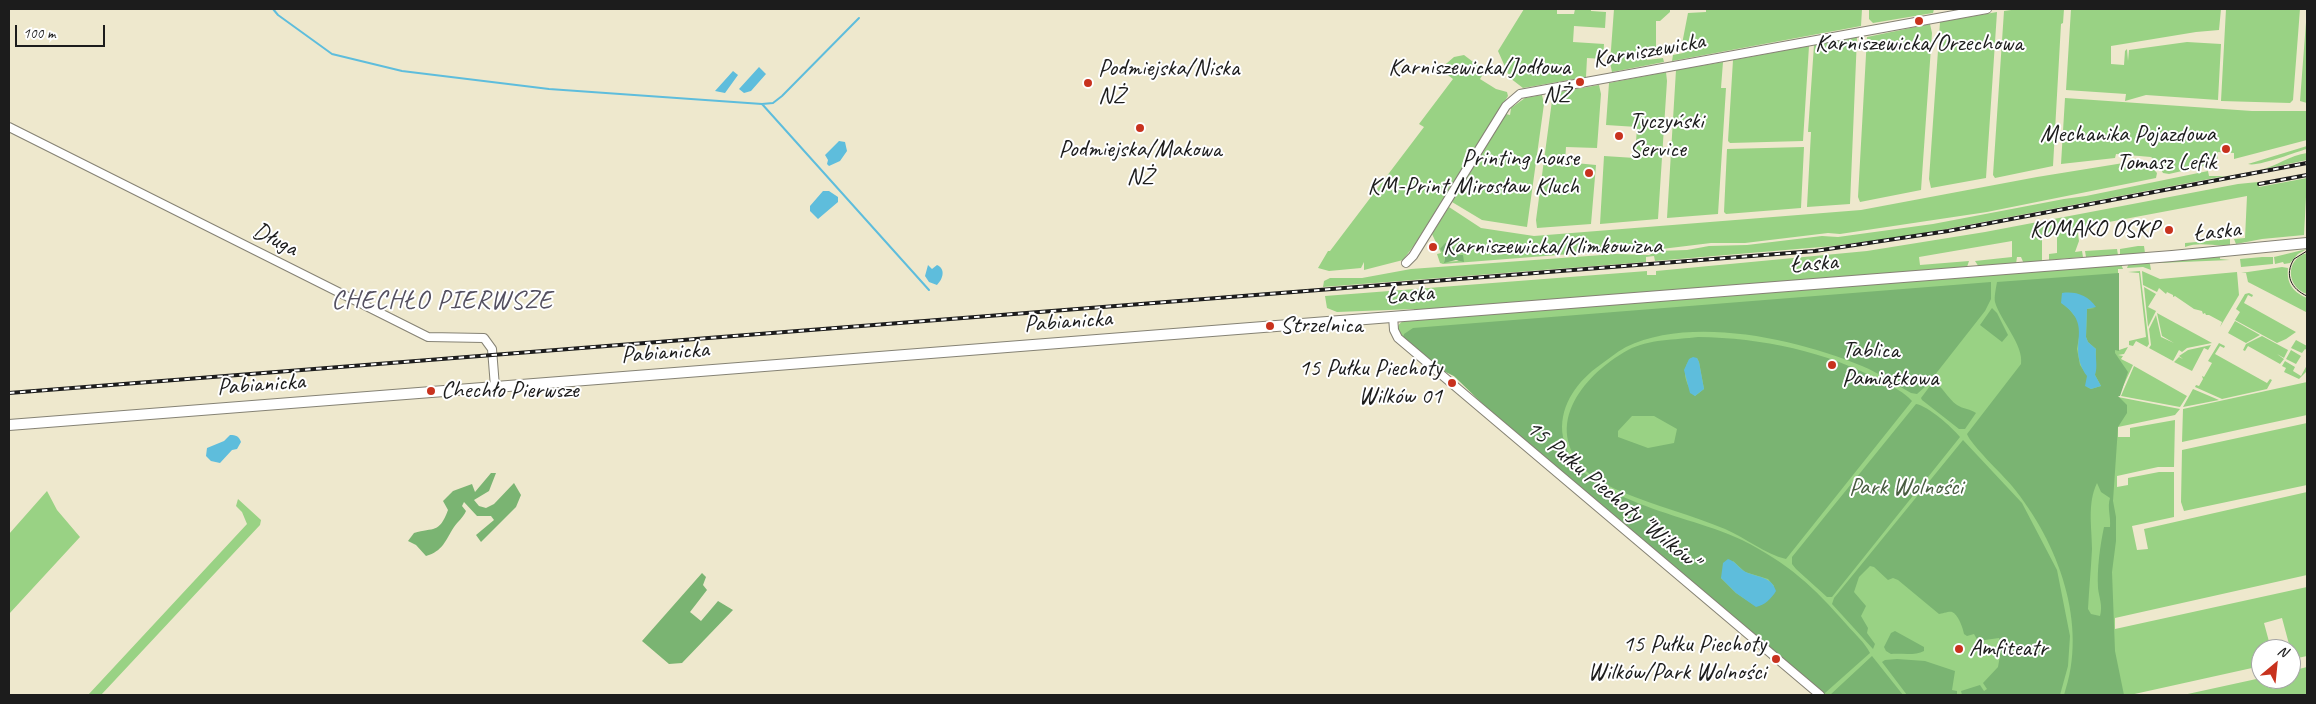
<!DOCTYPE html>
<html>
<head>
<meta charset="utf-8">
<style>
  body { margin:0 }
  #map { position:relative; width:2316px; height:704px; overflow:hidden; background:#eee8cd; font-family:Caveat,sans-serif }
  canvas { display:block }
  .frame { position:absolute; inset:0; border:10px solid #1c1c1c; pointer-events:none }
  .north { position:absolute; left:2251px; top:639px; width:50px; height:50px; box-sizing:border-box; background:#fff; border:1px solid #a4a4a4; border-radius:50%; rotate:28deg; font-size:14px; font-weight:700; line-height:20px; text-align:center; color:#1c1c1c }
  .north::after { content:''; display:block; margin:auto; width:18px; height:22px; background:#c8321e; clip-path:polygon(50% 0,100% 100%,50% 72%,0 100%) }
  .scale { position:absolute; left:15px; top:25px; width:90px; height:22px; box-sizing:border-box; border:2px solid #1c1c1c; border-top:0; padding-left:6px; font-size:15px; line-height:18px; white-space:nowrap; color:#1c1c1c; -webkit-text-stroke:4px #fff; paint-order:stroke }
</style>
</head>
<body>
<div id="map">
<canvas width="2316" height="704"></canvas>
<div class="frame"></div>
<div class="north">N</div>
<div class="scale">100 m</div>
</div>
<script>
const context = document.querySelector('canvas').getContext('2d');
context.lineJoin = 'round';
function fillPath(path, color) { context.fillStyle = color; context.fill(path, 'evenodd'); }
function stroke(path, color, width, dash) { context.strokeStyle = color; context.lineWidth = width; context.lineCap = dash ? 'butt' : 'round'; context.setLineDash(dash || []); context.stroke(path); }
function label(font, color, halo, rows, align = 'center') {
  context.font = font + ' Caveat,sans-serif'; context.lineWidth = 4; context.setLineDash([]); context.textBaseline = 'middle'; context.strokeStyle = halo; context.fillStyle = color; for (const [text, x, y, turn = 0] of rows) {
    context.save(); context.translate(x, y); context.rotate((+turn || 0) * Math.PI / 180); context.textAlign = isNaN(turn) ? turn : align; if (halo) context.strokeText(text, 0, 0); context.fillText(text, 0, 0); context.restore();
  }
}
const green = new Path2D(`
  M1524,9H1557V14H1574L1575,9H1591V11L1606,12L1605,28L1574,26L1573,42L1604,44L1603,59L1587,58L1586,77L1523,88L1510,78L1498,51Z
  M1614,9H1670V12L1660,21H1656V47L1645,49L1647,60L1663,58L1664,62L1612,72L1610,63Z
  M1706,9H1862L1861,26L1672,61L1673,55L1683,53L1682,44L1688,13L1706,12Z
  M1869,9H1934L1933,13L1873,23L1869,19Z
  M2018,9H2064L2063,23L2061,24L2053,166L1995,178L1993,175L2004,11Z
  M2071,9H2221L2219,30L2196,32L2111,46V64L2124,65L2125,51L2127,49L2128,61L2129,50L2187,42L2221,44L2218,100L2146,95L2125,101L2126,94L2066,90Z
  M2226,9H2300L2293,100L2290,103L2221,101Z
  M2307,9V103L2300,101Z
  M1997,12L1986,178L1931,188L1929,179L1940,22Z
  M1930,24L1932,33L1921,190L1860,202L1858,197L1867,37Z
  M1857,37L1850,204L1807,207L1811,132H1808L1814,45Z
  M1809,46L1803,141L1730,143L1728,141L1733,60Z
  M1464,55L1485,71L1480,79L1496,89L1507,92L1508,96L1415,244L1403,260L1364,270V262L1361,268L1329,271L1318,268L1328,251H1330L1424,127L1419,124L1453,79L1440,69L1454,57Z
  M1723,62L1721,88H1726L1718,214L1667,218L1676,70Z
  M1666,72L1667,81L1658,219L1600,224L1604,156L1635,158L1637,127L1606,125L1609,83Z
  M1599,85L1601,94L1597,148L1566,147L1565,162L1596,165L1591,224L1537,228L1536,220L1553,93Z
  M1542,95L1544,104L1527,227L1482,220L1452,202L1506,114L1510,115L1511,108L1525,98Z
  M2065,98L2252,111H2307V140L2234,159V153L2218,152L2217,163L2169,174L2163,173L2157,162L2151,157L2116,154L2115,158L2061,164Z
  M2307,146V149C2295,152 2259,167 2248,164Z
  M1804,147L1801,208L1726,214L1724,212L1727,149Z
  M2307,153V160L2260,170C2277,166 2290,155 2307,153Z
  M2142,160L2147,162L2157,173L2156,178L1987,212L1840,234L1828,233L1745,243H1711L1637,252L1609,251L1443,264L1440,263L1437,254L1441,253L1432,234L1449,207L1481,228L1534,236L1861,210L2037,177ZM1446,242L1455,248L1457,255L1460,256L1458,261L1444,262L1445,254L1442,248Z
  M2208,171L2209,176H2225L1920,234L1833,246L1655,261L1654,256L1646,257V262L1323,287L1324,281L1330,278H1362L1411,269L1616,254L1649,255L1658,251L1687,250L1709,246L1747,245L1822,236L1838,237L1933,224L2064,199L2086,196Z
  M2307,178L2304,235L2262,239L2236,244L2234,239L2245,238L2247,196L2077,228L2079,241L2075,252L2082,251L2083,257L2049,260V254L2057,253V233L2042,235V263L2024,264L2021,257H2017L2016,264L1979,267L1975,261L2012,257V241L1919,257L1920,265L1969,261L1967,267L1414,311V309L1337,312L1327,308L1325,296L1647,271V275H1656V271L1867,251L1985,232L2238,184L2258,182L2259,187Z
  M2230,239V245C2215,247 2200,241 2185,247V243Z
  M2138,246H2144L2145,253L2120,255V249Z
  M2117,249L2118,255L2086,257L2085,251Z
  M2307,249L2298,254L2290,263L2284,264L2283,262L2275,264L2274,257Z
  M2307,253V294C2286,287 2285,259 2307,253Z
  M2220,257V259L2230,260L2158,263L2183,259Z
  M2262,257H2273V264L2241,267L2240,259Z
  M2147,262L2150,264L2151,270L2143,267L2127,268L2129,263Z
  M2121,264L2123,269H2118L2119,350L2128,347L2124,354L2118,355L2123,356L2121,359L2133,365L2118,397L2180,409L2175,415L2118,427V437H2130V428L2175,420L2174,467H2158L2117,476V487L2128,485V478L2159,472H2174V517L2132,526L2137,550L2148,549L2144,529L2307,492V575L2115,618V629L2307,587V656L2293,659L2282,618L2264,623L2271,649H2261V666L2130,695H1823L1485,408L1486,407L1454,376L1436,367L1399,335C1396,328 1398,323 1405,320Z
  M2282,267L2288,268C2286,285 2295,293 2307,298L2306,318V312L2248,282L2246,273H2241Z
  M2140,271L2149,344L2147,347L2136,341L2133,346L2129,345V341L2146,337L2139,273L2128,272Z
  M2142,271L2160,279L2237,272L2239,295L2220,327L2222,322L2209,315H2206L2205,313L2203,314L2202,311L2194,309L2175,296L2173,297V295L2167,292L2166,294L2159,288L2157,292L2143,285Z
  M2144,287L2156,294L2148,307L2156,311L2148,327Z
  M2249,293L2253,295L2252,297L2248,295L2244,303L2296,332L2286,339L2277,343L2235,320L2240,312L2236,309L2245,294Z
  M2157,313L2212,343L2187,348L2182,352L2179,350L2173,361L2149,348L2151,345L2149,329L2156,315L2161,337L2174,343L2162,336Z
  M2235,321L2260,335L2246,343L2228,333Z
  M2262,336L2288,350L2284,358L2277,354L2284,359L2280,364L2248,346L2245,351L2243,350L2246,344Z
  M2296,340L2307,346V350L2305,349L2302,353L2291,348Z
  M2219,343L2225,346L2224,348L2220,346L2215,354L2267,383L2270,379L2272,380L2267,389L2222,399L2195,387L2196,385L2199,386L2203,379L2202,376L2204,377L2212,363L2208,361Z
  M2211,345L2208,350L2204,348L2192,371L2174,362L2179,357L2183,359L2179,356L2188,350Z
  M2291,350L2301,356L2296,364L2286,359Z
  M2285,361L2295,367L2293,371L2301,376L2307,365V371L2299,379L2284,372L2286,368L2282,366Z
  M2134,366L2187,396L2180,407L2121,396Z
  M2307,382V415L2182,442L2183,409Z
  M2193,389L2219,400L2183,407Z
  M2307,423V485L2184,511L2181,502L2182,450Z
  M47,491L57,510L80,537L9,614V534Z
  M238,499L261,520L260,525L101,695H88L247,524L242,512L236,506Z
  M2307,667V695H2183L2261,678L2291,679V671Z`);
const forest = new Path2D(`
  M1446,242L1455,248L1457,255H1463L1464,262L1456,260L1444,263L1445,254L1440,249Z
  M2119,273V351L2115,350V353L2128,372L2120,396H2118L2127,405V413L2118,427L2113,501L2116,517V541L2112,572L2115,651L2124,695H2064C2089,624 2058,542 2012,486C2002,474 1971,445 1967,434L2021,364C2024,345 2000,320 1995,302C1994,297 1996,288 1997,282ZM2061,302L2095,308L2087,309L2086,337L2088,342L2096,349L2095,375L2101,386L2091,389L2087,387V375L2080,365L2077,349L2080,331L2079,321L2068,308ZM2097,483L2101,492L2110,498C2107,507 2111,517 2110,527H2104C2100,546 2097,568 2098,588C2099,597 2103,606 2100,616L2091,614L2088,609C2089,589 2091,569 2092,549C2092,527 2087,504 2097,483Z
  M1991,282V299L1985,311L1927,385L1917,394L1911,393C1895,384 1879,373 1862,366C1798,339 1691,315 1626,347C1615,353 1606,361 1596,368C1575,384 1558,409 1563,437C1575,501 1692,515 1742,540C1788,563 1814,587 1847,625C1855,634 1865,643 1870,653L1825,693H1822L1485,408L1486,407L1454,376L1436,367L1403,338L1404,334L1413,328ZM1733,561L1745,572L1768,579L1774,586L1754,605L1736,593L1721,578Z
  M1992,308L1997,313L2008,335L2002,342L1980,325Z
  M1698,337C1762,338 1826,351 1883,382C1893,387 1904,392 1912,401L1786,559C1765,554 1746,538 1725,529C1691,515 1656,506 1622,492C1612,487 1600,483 1592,476C1538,431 1581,376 1628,350C1649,339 1675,340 1698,337ZM1691,358H1697L1699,362L1704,389L1695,396C1686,385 1680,370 1691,358ZM1632,416H1654L1677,429L1674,443L1648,448L1618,437V431Z
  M1933,382C1942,385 1948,399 1957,405C1963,409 1971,409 1976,413L1965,429H1959L1922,400L1921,398Z
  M1916,404C1928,406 1952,427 1960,437L1832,597H1827L1796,569L1792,564V557Z
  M1963,440L2022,503L2057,570L2070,636L2068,666L2060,695H1962L1961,691L1980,685L1984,691L1987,689L1983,683L1998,667L2001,650L2008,649V646H2001L1999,638L1978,641L1974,634L1967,636L1964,634C1963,628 1958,614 1952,612C1949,611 1942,614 1939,614L1898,580L1893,578L1888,580L1874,567L1870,566L1859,577L1854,592L1866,606L1861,616L1868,628L1867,633L1875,644L1873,649L1832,604L1834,598Z
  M491,473H496L489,491L474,500L479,506L486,508L494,504L514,483L521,495L516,507L481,542L476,535L494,520L491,516H477L464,502L462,506L466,511C463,518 458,521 454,527C445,541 443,551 426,556L416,545L408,541L414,533C434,527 439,534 448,510L443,501L453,491L472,484L475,492Z
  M702,573L706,577L703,585L707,590L690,612L701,621L718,601L733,610L682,663L669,664L642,641Z
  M1895,631L1924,647V651C1915,656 1901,653 1891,654L1886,651L1884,647L1891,633Z
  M1872,656L1903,695H1830Z
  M1897,659L1925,661L1955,671L1952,690L1957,691V695H1907L1882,662L1885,660Z`);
const water = new Path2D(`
  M759,67L766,74L751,91L744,93L739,89Z
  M733,71L738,75L725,93L715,91Z
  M839,141L845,142L847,151L840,161L829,166L827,164L828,160L825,155Z
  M823,191H829L838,197V202L818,219L810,211V206Z
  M928,265L932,269L937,265C946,269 943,279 937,285L929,282L925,276Z
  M2062,293C2075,291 2088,295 2096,307L2087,309L2086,337L2088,342L2096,349C2095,358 2098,366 2095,375L2101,386L2091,389L2085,386L2087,376C2065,345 2096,327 2061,303Z
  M1693,357L1697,358L1699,362L1704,389L1695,396L1690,393L1684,370L1689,359Z
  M230,435C236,435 239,436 241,442L237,449L232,450L220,463L211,461L206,456L207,448L224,441Z
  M1728,559C1735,561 1738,567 1744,571C1756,578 1771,575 1776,591C1771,599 1765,605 1756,607L1736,593L1721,578L1723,563Z`);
const stream = new Path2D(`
  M273,9L278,15L332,54L402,71L549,89L762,104L929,290
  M762,104L773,103L782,96L859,18`);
const minor = new Path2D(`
  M9,127L428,337L484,338L492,349L495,387
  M1406,263L1413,256L1506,106L1520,94L1987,9
  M1393,316L1394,330L1398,338L1820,695`);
const major = new Path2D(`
  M9,425L2172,256L2307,243`);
const tram = new Path2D(`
  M2307,251L2294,259C2284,275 2291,289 2307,296`);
const rail = new Path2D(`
  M2259,184L2307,175
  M9,393L1815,251L1948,231L2307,163`);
const markers = [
  [1919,21,5,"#c8321e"],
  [1580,82,5,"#c8321e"],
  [1088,83,5,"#c8321e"],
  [1140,128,5,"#c8321e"],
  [1619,136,5,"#c8321e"],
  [2226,149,5,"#c8321e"],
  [1589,173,5,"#c8321e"],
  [2169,230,5,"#c8321e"],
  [1433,247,5,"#c8321e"],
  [1270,326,5,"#c8321e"],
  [1832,365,5,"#c8321e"],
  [1452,383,5,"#c8321e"],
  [431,391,5,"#c8321e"],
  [1959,649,5,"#c8321e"],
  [1776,659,5,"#c8321e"]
];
const poiNames = [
  ["Karniszewicka/Orzechowa",1919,44,"center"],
  ["Karniszewicka/Jodłowa",1570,68,"right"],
  ["NŻ",1570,96,"right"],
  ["Podmiejska/Niska",1098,69],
  ["NŻ",1098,97],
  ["Tyczyński",1629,122],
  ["Service",1629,150],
  ["Mechanika Pojazdowa",2216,135,"right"],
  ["Tomasz Lefik",2216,163,"right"],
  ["Podmiejska/Makowa",1140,150,"center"],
  ["NŻ",1140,178,"center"],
  ["Printing house",1579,159,"right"],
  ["KM-Print Mirosław Kluch",1579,187,"right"],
  ["KOMAKO OSKP",2159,230,"right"],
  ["Karniszewicka/Klimkowizna",1443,247],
  ["Strzelnica",1280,326],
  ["Tablica",1842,351],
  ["Pamiątkowa",1842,379],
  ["15 Pułku Piechoty",1442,369,"right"],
  ["Wilków 01",1442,397,"right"],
  ["Chechło Pierwsze",441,391],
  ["15 Pułku Piechoty",1766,645,"right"],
  ["Wilków/Park Wolności",1766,673,"right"],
  ["Amfiteatr",1969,649]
];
const streetNames = [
  ["Karniszewicka",1649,51,-10],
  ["Łaska",2217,232,-6],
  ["Długa",275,240,27],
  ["Łaska",1814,264,-4],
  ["Łaska",1410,295,-4],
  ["Pabianicka",1068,322,-4],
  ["Pabianicka",665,353,-4],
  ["Pabianicka",261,385,-4],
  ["15 Pułku Piechoty \"Wilków\"",1612,495,40]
];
const parkNames = [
  ["Park Wolności",1906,488]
];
const quarterNames = [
  ["CHECHŁO PIERWSZE",442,301]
];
fillPath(green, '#99d284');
fillPath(forest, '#7ab472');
fillPath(water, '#5ebddc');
stroke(stream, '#5ebddc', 2);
stroke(minor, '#858274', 10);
stroke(major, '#858274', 12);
stroke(minor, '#fff', 8);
stroke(major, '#fff', 10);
stroke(tram, '#1c1c1c', 1);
stroke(rail, '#1c1c1c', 4);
stroke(rail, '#fff', 2, [5.5]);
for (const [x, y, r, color] of markers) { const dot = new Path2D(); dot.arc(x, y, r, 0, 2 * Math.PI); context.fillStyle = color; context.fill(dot); stroke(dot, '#fff', 2); }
label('24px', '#1c1c1c', '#fff', poiNames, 'left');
label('24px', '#1c1c1c', '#fff', streetNames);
label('24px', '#485c40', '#fff', parkNames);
context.letterSpacing = '1px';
label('26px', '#545060', '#fff', quarterNames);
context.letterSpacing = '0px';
</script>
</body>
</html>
